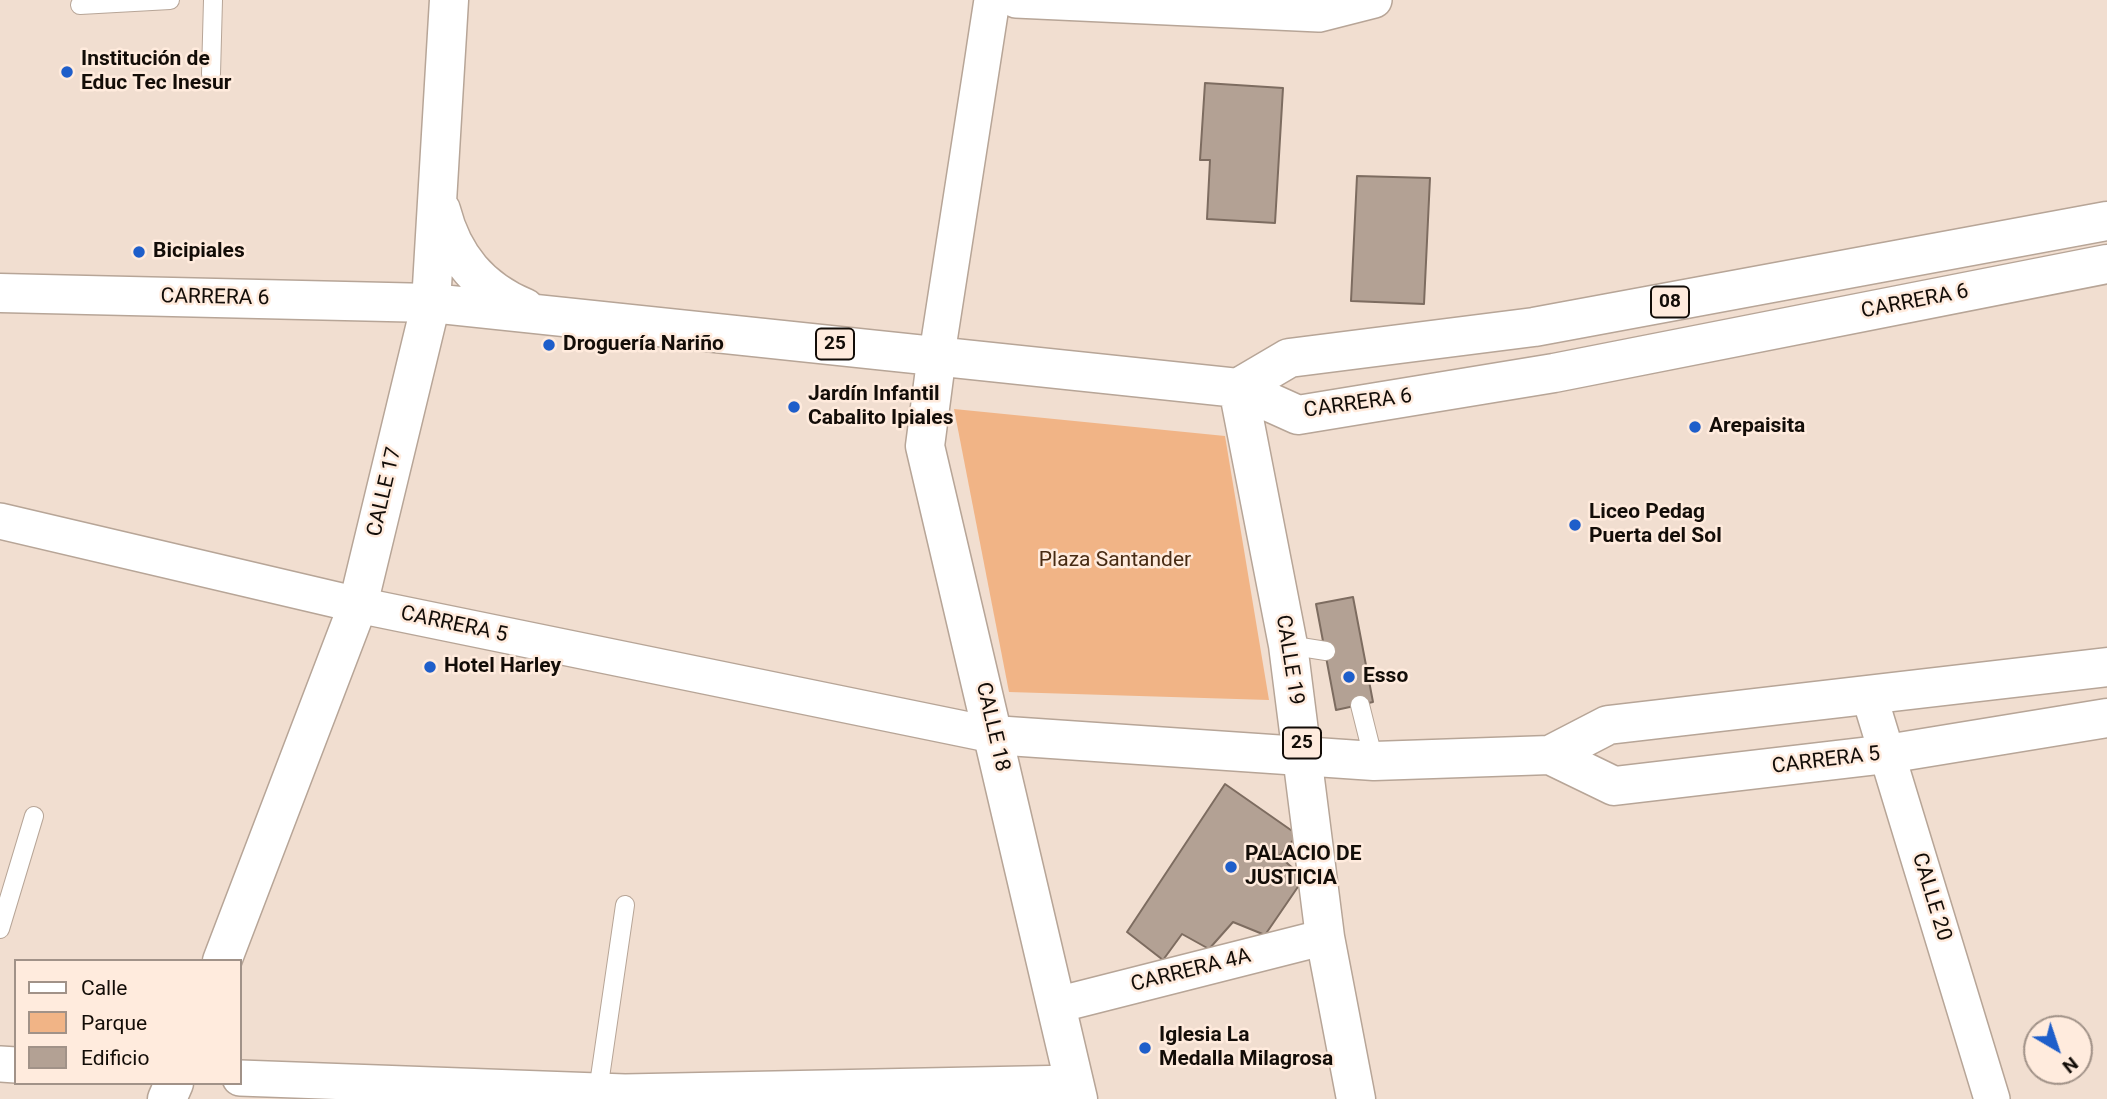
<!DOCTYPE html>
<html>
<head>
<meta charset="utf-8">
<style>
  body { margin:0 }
  #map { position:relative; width:2107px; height:1099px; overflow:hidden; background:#f1ded0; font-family:Roboto,sans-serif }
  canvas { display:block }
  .legend { position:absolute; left:14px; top:959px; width:228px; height:126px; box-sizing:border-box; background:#ffebdd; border:2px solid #a19288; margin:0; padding:9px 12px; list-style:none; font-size:21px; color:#130d08 }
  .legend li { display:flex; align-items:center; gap:14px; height:35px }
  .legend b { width:35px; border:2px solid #a19288 }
  .north { position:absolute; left:2023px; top:1015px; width:70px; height:70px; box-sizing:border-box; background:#ffebdd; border:2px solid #a19288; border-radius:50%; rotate:141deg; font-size:19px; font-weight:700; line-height:28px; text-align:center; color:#130d08 }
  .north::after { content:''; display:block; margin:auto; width:24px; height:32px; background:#1e5eca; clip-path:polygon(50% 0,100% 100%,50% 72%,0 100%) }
</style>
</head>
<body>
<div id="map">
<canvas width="2107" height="1099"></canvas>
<ul class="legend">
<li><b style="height:9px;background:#fff"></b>Calle</li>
<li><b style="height:19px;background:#f1b486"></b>Parque</li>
<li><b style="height:19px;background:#b3a194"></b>Edificio</li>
</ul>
<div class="north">N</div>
</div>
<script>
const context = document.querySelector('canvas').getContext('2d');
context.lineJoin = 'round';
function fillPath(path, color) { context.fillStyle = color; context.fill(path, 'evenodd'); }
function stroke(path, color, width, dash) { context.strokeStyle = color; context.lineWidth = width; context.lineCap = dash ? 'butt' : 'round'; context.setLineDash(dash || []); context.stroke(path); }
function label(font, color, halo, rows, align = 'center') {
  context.font = font + ' Roboto,sans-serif'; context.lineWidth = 5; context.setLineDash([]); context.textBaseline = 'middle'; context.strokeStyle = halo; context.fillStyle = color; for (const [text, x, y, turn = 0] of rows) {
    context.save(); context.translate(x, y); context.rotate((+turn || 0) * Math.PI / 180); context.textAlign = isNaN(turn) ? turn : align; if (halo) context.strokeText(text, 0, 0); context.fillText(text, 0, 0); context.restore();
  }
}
const green = new Path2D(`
  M954,409L1225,436L1269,700L1009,692Z`);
const building = new Path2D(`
  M1205,83L1283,88L1275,223L1207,219L1210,160H1200Z
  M1357,176L1430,178L1424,304L1351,301Z
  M1353,597L1373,702L1336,710L1316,604Z
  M1225,784L1298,835L1279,856L1304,878L1265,935L1233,922L1209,949L1182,934L1163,960L1127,932Z`);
const service = new Path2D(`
  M80,5L170,0
  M211,74L213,0
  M1288,645L1326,651
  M1360,705L1374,761
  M0,929L34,816
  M598,1091L625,905`);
const minor = new Path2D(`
  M1016,0L1319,14L1374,0
  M937,354L992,0
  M0,521L358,605L993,735
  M1869,695L1992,1099
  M1057,1005L1325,937
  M0,1064L16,1065
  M240,1078L625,1092L1075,1083`);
const tertiary = new Path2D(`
  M993,735L1374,761L1550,755L1608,725L2107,667
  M1550,755L1614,786L1887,754L2107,718
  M222,961L358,605L431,303
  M167,1099L174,1083`);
const secondary = new Path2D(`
  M0,293L431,303`);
const primary = new Path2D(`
  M449,0L431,303L1238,388L1298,415L1554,373L2107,264
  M441,210C453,257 480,289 525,308
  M937,354L925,446L1078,1099
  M1238,388L1289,358L1534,327L2107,221
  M1238,388L1288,645L1325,937L1356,1099`);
const markers = [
  [67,72,7,"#1e5eca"],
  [139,252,7,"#1e5eca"],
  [549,345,7,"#1e5eca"],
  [794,407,7,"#1e5eca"],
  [1695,427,7,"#1e5eca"],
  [1575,525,7,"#1e5eca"],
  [430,667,7,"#1e5eca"],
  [1349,677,7,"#1e5eca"],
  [1231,867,7,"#1e5eca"],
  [1145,1048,7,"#1e5eca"]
];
const shields = [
  [1670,302,38],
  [835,344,38],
  [1302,743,38]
];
const shieldNames = [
  ["08",1670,302],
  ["25",835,344],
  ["25",1302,743]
];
const poiNames = [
  ["Institución de",81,60],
  ["Educ Tec Inesur",81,84],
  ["Bicipiales",153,252],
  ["Droguería Nariño",563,345],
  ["Jardín Infantil",808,395],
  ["Cabalito Ipiales",808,419],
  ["Arepaisita",1709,427],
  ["Liceo Pedag",1589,513],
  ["Puerta del Sol",1589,537],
  ["Hotel Harley",444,667],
  ["Esso",1363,677],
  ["PALACIO DE",1245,855],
  ["JUSTICIA",1245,879],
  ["Iglesia La",1159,1036],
  ["Medalla Milagrosa",1159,1060]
];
const streetNames = [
  ["CARRERA 6",215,298,1],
  ["CARRERA 6",1915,302,-11],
  ["CARRERA 6",1358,404,-8],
  ["CALLE 17",385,492,-77],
  ["CARRERA 5",454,625,12],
  ["CALLE 19",1289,660,81],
  ["CALLE 18",992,727,77],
  ["CARRERA 5",1826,761,-7],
  ["CALLE 20",1931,897,73],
  ["CARRERA 4A",1191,971,-14]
];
const parkNames = [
  ["Plaza Santander",1115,561]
];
fillPath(green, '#f1b486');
fillPath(building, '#b3a194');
stroke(building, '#7d6c60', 2);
stroke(service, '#b7a597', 20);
stroke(minor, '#b7a597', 38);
stroke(tertiary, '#b7a597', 41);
stroke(secondary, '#b7a597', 41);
stroke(primary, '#b7a597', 41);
stroke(service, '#fff', 18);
stroke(minor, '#fff', 35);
stroke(tertiary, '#fff', 38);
stroke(secondary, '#fff', 38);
stroke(primary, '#fff', 38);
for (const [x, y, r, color] of markers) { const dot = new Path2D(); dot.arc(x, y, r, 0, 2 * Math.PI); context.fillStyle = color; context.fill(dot); stroke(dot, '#ffebdd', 2.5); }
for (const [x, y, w] of shields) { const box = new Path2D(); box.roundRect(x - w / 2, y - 15.5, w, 31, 5); context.fillStyle = '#ffebdd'; context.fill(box); stroke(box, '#130d08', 2); }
label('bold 19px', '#130d08', null, shieldNames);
label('bold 21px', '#130d08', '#ffebdd', poiNames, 'left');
label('21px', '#130d08', '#ffebdd', streetNames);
label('21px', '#472a12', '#ffebdd', parkNames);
</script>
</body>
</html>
